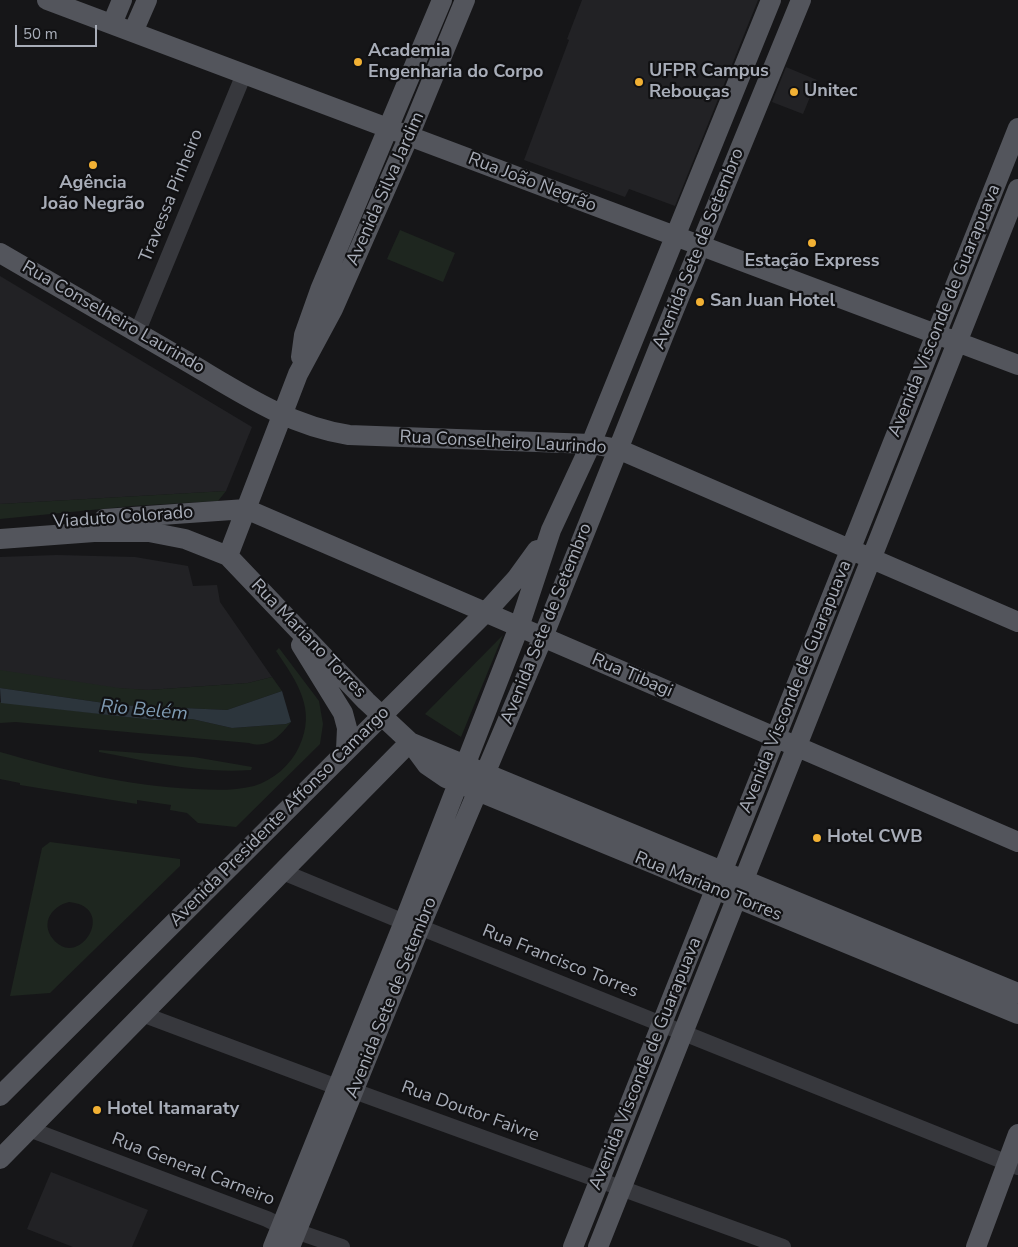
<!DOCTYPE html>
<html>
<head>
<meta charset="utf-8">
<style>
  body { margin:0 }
  #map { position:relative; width:1018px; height:1247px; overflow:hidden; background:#161618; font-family:"Nunito Sans",sans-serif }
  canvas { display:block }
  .scale { position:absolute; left:15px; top:25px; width:82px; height:22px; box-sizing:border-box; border:2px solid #a8adb8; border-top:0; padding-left:6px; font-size:15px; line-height:18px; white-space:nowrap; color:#a8adb8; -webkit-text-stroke:4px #111113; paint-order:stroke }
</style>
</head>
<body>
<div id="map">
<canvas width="1018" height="1247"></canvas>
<div class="scale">50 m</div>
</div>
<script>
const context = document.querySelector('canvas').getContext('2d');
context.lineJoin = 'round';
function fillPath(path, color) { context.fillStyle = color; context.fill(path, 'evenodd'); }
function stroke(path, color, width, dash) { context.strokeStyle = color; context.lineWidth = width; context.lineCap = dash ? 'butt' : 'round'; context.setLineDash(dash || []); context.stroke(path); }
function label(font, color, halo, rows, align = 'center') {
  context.font = font + ' "Nunito Sans",sans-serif'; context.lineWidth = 4.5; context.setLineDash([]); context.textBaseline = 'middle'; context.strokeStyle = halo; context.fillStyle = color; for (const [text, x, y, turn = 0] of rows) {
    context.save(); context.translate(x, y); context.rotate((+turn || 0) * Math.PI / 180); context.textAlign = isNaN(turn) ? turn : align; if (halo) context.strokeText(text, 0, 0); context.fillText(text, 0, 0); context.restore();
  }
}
const built = new Path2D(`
  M582,0H758L675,206L629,189L625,197L524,160L569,40L567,39Z
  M786,67L817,80L803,114L772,102Z
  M0,276L252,427L226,491L0,504Z
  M57,555L135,557L188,566L193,586L217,585L220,602L272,677L248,683L149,690L71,686L0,673V557Z
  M51,1172L148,1210L132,1247H73L27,1229Z`);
const green = new Path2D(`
  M400,230L455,253L443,282L387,259Z
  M226,491L218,501L132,506L0,519V504Z
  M503,635L461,737L425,714Z
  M279,648L319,701L323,724L320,744L236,827L198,823L187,813L170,810L171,805L137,800V804L20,785V783L0,779V752C63,770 128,786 194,789C214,790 234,791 254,786C273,780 290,766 299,747C317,709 297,682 276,651Z
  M0,670L119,688L149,690L248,683L272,677L282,691L227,710L118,705L0,688Z
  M0,702L154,720L192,719L232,728L286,724L291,722C279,737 268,749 249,743L16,722L0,723Z
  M99,750L194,757L252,767L251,770C200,774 149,761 99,752Z
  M50,842L180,859V866L50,993L10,996L42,848ZM69,902C119,907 79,971 53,939C40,923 52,906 69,902Z`);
const water = new Path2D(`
  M0,688L118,705L227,710L282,691L291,722L286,724L232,728L192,719L154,720L1,703Z`);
const minor = new Path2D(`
  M137,333L244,74
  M283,872L404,922L427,930L1018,1167
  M142,1014L337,1087L354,1091L783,1247
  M29,1129L267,1219L281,1226L342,1247`);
const major = new Path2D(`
  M47,0L1018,365
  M112,24L122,0
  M133,32L147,0
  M0,253C60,288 120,323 181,358C235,389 285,425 349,435L591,444L618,449L1018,622
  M301,357L304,335L320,290L442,0
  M104,519L246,509L1018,842
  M0,539L94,532H149L185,539L228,556L366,701L410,742L427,765L446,778L1018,1014
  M228,556L298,374L333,309L409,136L465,0
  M301,645L343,713L347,728L346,750
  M412,743L1018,993
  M0,1096L486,612L516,579L537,550
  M0,1159L410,742
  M273,1247L404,922L519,627L551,530L591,444L771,0
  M290,1247L420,927L543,637L667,327L801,0
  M573,1247L1018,128
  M598,1247L1018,189
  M976,1247L1018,1134`);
const markers = [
  [358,62,5,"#f2b134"],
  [639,82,5,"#f2b134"],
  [794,92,5,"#f2b134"],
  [93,165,5,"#f2b134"],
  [812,243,5,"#f2b134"],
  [700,302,5,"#f2b134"],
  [817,838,5,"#f2b134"],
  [97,1110,5,"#f2b134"]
];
const poiNames = [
  ["Academia",368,52],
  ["Engenharia do Corpo",368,73],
  ["UFPR Campus",649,72],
  ["Rebouças",649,93],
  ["Unitec",804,92],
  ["Agência",93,184,"center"],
  ["João Negrão",93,205,"center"],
  ["Estação Express",812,262,"center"],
  ["San Juan Hotel",710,302],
  ["Hotel CWB",827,838],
  ["Hotel Itamaraty",107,1110]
];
const streetNames = [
  ["Rua João Negrão",532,183,21],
  ["Avenida Silva Jardim",386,189,-66],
  ["Travessa Pinheiro",172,196,-68],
  ["Avenida Sete de Setembro",699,249,-68],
  ["Avenida Visconde de Guarapuava",945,311,-68],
  ["Rua Conselheiro Laurindo",113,318,30],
  ["Rua Conselheiro Laurindo",503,443,3],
  ["Viaduto Colorado",123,518,-4],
  ["Avenida Sete de Setembro",547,624,-68],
  ["Rua Mariano Torres",308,639,46],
  ["Rua Tibagi",632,676,23],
  ["Avenida Visconde de Guarapuava",796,687,-68],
  ["Avenida Presidente Affonso Camargo",280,817,-45],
  ["Rua Mariano Torres",708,887,22],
  ["Rua Francisco Torres",560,962,22],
  ["Avenida Sete de Setembro",392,998,-68],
  ["Avenida Visconde de Guarapuava",646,1064,-68],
  ["Rua Doutor Faivre",470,1112,20],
  ["Rua General Carneiro",193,1170,21]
];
const waterNames = [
  ["Rio Belém",144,711,5]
];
fillPath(built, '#222225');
fillPath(green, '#1e261f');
fillPath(water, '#2c353c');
stroke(minor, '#37383d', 16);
stroke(major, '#53555c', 20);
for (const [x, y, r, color] of markers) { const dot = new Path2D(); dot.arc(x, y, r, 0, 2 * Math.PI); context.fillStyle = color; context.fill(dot); stroke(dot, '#111113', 2); }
label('bold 18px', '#a8adb8', '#111113', poiNames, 'left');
label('18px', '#a8adb8', '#111113', streetNames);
label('italic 19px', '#7f9bb3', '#111113', waterNames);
</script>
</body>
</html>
